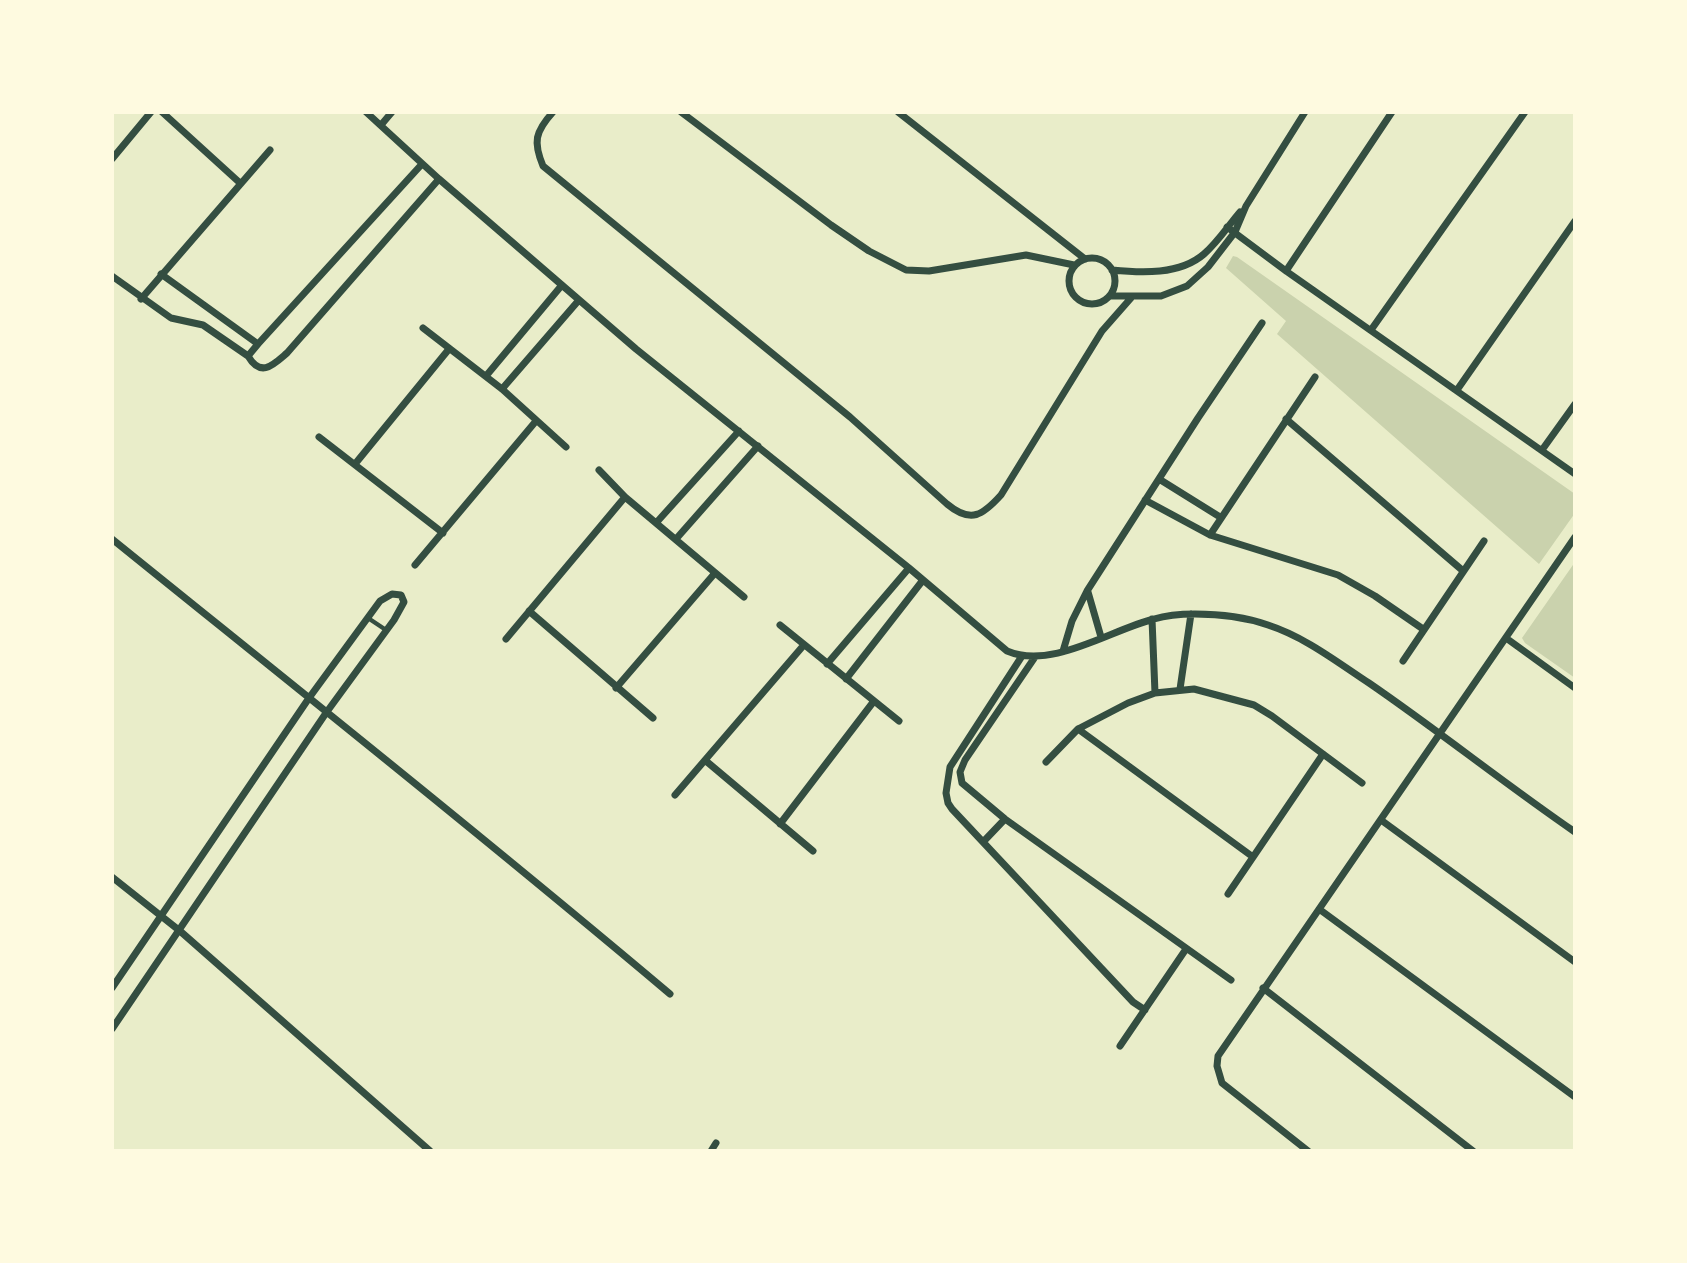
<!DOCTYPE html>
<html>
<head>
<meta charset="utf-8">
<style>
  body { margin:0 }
  #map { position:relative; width:1687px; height:1263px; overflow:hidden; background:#e9edc9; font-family:"Golos Text",sans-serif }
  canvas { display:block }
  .frame { position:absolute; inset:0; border:114px solid #fefae0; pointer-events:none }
</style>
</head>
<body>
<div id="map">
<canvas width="1687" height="1263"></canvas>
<div class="frame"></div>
</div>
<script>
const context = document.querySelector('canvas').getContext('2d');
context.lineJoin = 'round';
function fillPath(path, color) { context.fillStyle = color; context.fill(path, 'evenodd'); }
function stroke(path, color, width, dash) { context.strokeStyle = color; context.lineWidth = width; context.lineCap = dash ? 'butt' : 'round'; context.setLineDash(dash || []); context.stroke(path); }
const green = new Path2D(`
  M1233,256L1237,257L1575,494V513L1539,564L1277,334L1286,321L1226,268Z
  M1575,562V678L1525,643L1522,638Z`);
const service = new Path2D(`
  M368,618L386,630`);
const minor = new Path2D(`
  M162,112L240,183
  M366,112L439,179L636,349L909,568L1007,651C1052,670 1110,630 1154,619C1167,615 1182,614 1195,614C1220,614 1245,617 1268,625C1305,637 1337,662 1369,683C1439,731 1505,784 1575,832
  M553,112C535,132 533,142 543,166L850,417L947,504C971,524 983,515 1001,495L1102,331L1131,298
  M681,112L831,225L869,251L906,270L929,271L1026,255L1074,265
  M898,112L1085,259
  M381,125L392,112
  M112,159L151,112
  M422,164L258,344L248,356C261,378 273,365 287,353L439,179
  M1227,227L1286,271L1575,474
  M1069 281a23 23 0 1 1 46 0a23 23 0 1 1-46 0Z
  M1112,270C1141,273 1180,275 1204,254C1218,242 1228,226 1240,212
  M1286,271L1392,112
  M161,274L258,344
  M112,276L171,318L203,325L248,356
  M1110,296H1161L1187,286L1208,267L1235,232L1246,206L1305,112
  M141,299L270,150
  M423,328L502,389L566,447
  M1371,330L1525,112
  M486,376L562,285
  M502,389L579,300
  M1457,390L1575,221
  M1286,419L1462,570
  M319,437L443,533
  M1542,450L1575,404
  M355,464L449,349
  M599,470L625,497L744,597
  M1159,479L1220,517
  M1145,500L1210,535L1338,575L1375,596L1423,629
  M656,523L739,431
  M1210,535L1315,377
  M112,539C299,690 486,839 670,994
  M676,539L758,446
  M415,565L536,421
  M1088,592L1101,637
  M529,611L653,718
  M1152,619L1155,693
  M780,625L899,721
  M1506,638L1575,688
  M506,639L625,497
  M1063,651L1072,621L1087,591L1198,418L1262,323
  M1022,656L950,767L946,793L948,803L952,809L1133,1002L1145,1010
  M1035,657L965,760L960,772L962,783L1005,819L1231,980
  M1403,661L1484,541
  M827,664L909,568
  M846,679L923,580
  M616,688L715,573
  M1180,689L1191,614
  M1078,729L1253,857
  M706,761L813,851
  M1046,762L1078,729L1128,703L1155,693L1194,689L1254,705L1272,716L1362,783
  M675,795L803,646
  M1381,820L1575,962
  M780,824L874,701
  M984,841L1005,819
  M112,877L180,931L430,1151
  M1228,894L1323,754
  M1319,909L1575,1097
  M112,988L309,698L380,601L392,594L401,595L404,602L394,620L326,713L112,1029
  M1263,988L1473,1151
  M1120,1046L1186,949
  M711,1151L716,1143
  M1308,1151L1222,1083L1217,1066L1218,1056L1575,537`);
fillPath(green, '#cad2ad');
stroke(service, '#344e41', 4.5);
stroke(minor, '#344e41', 7);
</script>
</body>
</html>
